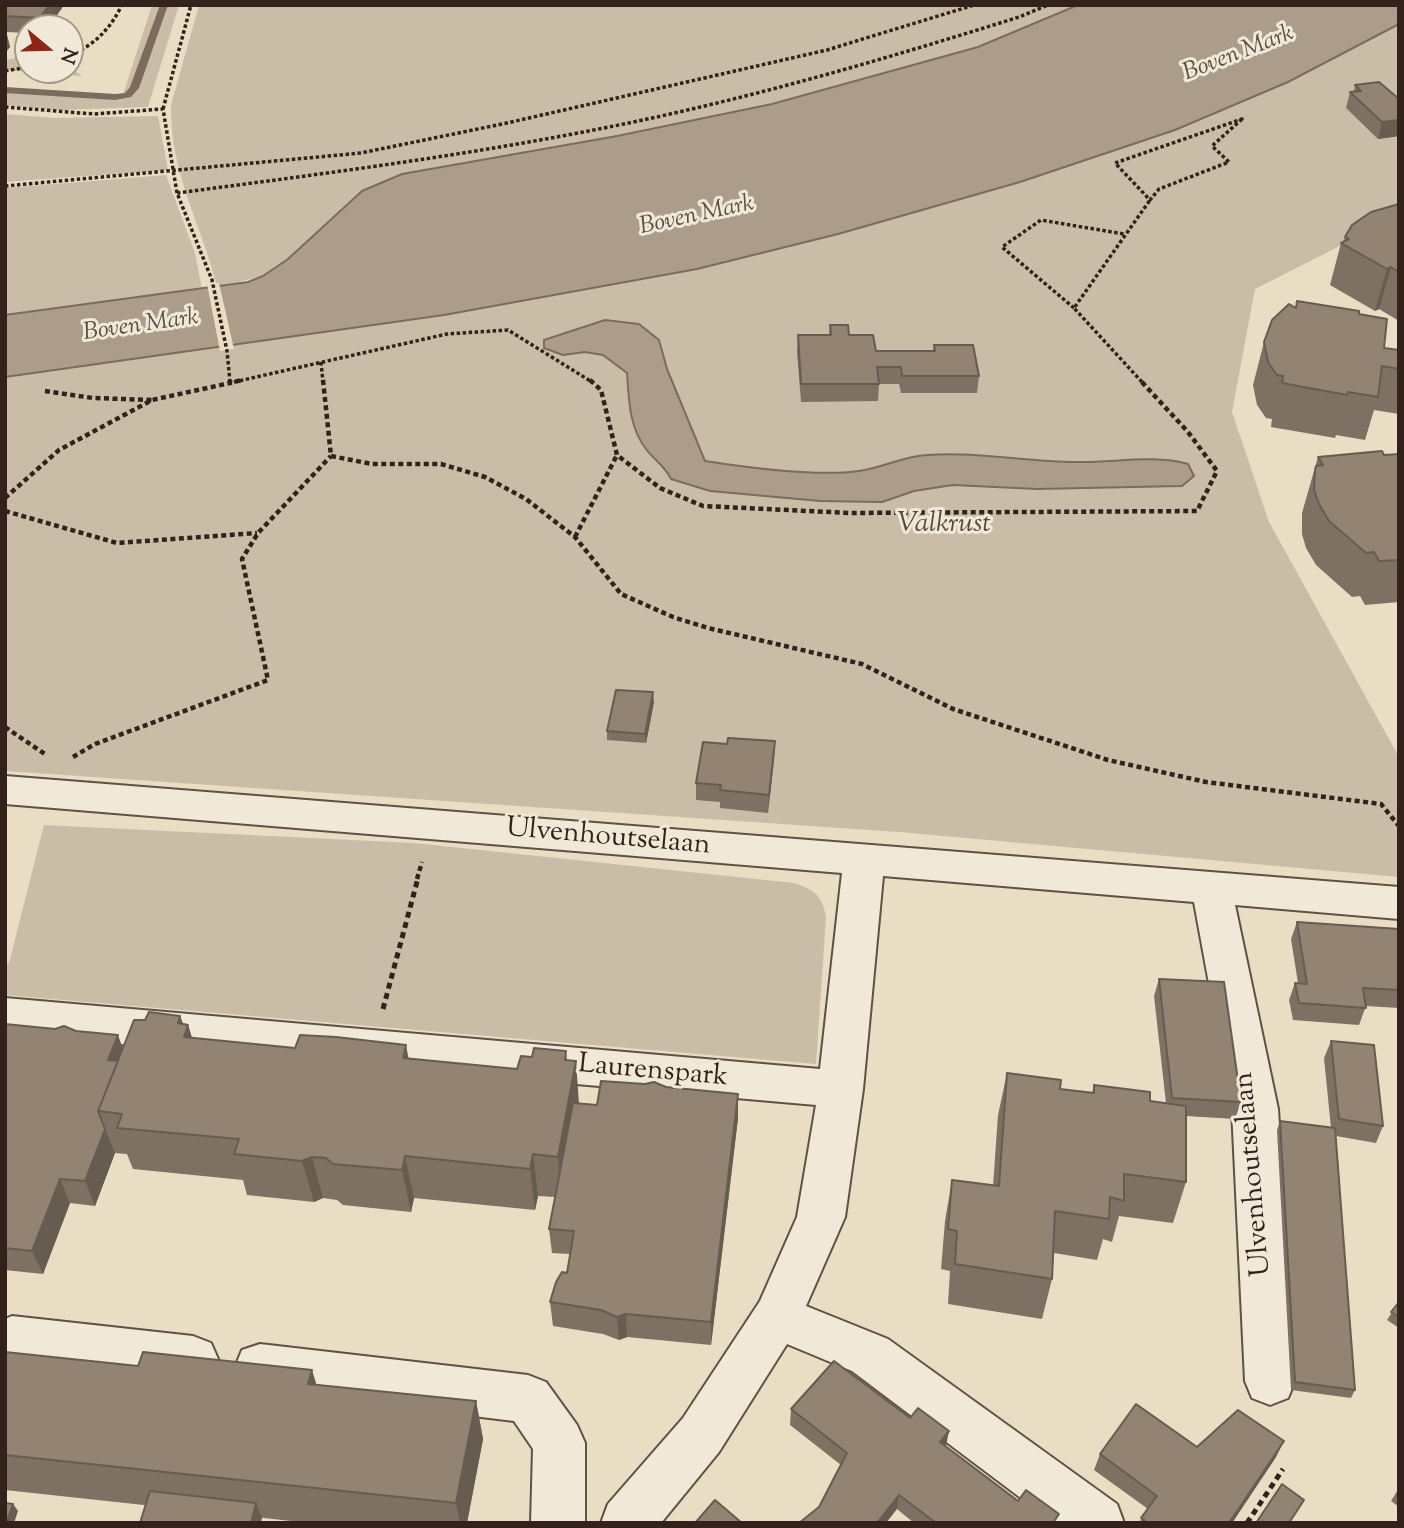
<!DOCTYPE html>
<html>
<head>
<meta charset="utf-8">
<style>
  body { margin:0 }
  #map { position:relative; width:1404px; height:1528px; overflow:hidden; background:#e9ddc3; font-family:"Sorts Mill Goudy",serif }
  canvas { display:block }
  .frame { position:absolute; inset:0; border:7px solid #33221c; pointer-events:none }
  .north { position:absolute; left:14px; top:14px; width:70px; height:70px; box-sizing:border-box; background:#f1e9d8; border:2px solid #a5998d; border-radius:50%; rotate:109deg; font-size:19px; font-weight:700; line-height:28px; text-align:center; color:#33221c }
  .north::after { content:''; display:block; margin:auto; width:24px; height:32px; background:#8f2418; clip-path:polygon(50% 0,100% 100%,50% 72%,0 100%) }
</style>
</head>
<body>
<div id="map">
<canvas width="1404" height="1528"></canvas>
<div class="frame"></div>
<div class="north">N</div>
</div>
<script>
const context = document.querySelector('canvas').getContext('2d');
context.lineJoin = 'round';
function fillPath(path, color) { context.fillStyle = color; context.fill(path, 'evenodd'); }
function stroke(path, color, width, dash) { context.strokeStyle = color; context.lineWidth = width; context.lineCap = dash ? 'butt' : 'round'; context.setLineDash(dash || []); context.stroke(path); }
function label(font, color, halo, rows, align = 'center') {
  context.font = font + ' "Sorts Mill Goudy",serif'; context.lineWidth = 6; context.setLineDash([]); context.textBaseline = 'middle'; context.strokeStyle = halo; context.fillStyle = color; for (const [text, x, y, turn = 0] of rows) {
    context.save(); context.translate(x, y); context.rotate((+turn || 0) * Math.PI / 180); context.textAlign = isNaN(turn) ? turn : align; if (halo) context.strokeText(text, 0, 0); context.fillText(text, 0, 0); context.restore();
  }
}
const green = new Path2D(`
  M152,5H179L148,107L61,110L5,105V89L122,98Z
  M199,5H1078L978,47L891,73L772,104L617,136L288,259L263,276L217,287C201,222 170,175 171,105Z
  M1399,24V216L1255,289L1232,412L1269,522L1399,757V877L899,832L5,771V377L444,315L697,269L838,234L1020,182L1175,130L1288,82Z
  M28,56V70H70V67L82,76L5,70V60Z
  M5,114L56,118L158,116L168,170L5,182Z
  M166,175L195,253L202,289L5,315V188Z
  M44,825L414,843L794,883C815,890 823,896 826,918L816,1064L5,995V964L9,963Z`);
const water = new Path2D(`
  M1078,5H1399V24L1288,82L1175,130L1020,182L838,234L697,269L444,315L5,377V315L248,282L263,276L288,259L362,191L402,174L617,136L772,104L978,47Z
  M605,320L639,324L659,340L667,369L705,461C750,468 815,477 859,471C882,468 904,456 927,455C977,451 1026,462 1076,462C1113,463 1153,454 1188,464L1194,476L1182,486L1037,489L953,485L914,491L882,502L820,501L710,491L671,479C665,466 654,460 646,449C629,427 629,400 627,373L603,355L585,352L563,355L544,348V340Z`);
const pier = new Path2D(`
  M219,283L234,349L220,351L207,284Z`);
const stream = new Path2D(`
  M160,5H168L139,88L131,97L115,100L5,93V87L115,94L125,93L130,87Z`);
const pathFar2 = new Path2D(`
  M70,55C95,45 110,29 122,5
  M5,71L28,67
  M5,107L94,114L163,109L177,193L212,280L227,351L230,382
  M163,109L191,5
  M1242,119L1212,146L1229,162L1159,189L1150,200L1115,163Z
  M5,186L361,153L507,123L827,50L974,5
  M177,193C336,172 495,152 652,118C776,91 898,55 1019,17L1048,5
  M1074,308L1002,247L1041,220L1124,234
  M321,362L323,382
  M234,382L447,334L508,330L592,382
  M1142,382L1074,308L1150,200`);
const pathFar1 = new Path2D(`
  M230,380V383L242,380
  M323,380L331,456L372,464H441L485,477L526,499L575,537L621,594L673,617L708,628L862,664L953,709L1108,760L1206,782L1381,804L1399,826
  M590,380L601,390L617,455L660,488L703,506L850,513L1197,511L1217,471L1188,432L1140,380
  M45,391L93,398L152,400
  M5,498L59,450L152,400L230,383
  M5,511L117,543L257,533
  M575,537L617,455
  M5,727L45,754
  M73,757L95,744L268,680L242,559L258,533L331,456
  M417,879L422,862`);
const path = new Path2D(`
  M383,1009L418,878
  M1247,1523L1283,1469`);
const minor = new Path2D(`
  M5,776L1399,887V919L1235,905L1278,1109L1295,1381L1288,1398L1270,1405L1252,1398L1245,1381L1232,1109L1194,902L883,876L863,1089L845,1217L806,1306L888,1339L1117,1504L1124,1523H1054L852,1371L787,1344L719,1452L661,1523H601L608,1504L683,1418L760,1301L797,1217L816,1105L5,1034V998L820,1069L842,873L5,804Z
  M12,1316L193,1336L211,1343L218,1359L211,1375L193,1382L37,1363L13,1362L5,1365V1319Z
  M260,1344L528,1375L546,1382L577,1425L585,1443V1523H531L533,1449L514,1421L260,1390L242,1384L235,1367L242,1350Z`);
const wall = new Path2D(`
  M5,5H64L48,28H28V33L6,32L10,47L5,53Z
  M1355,85L1399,99V136L1378,139L1346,108L1350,92L1354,91Z
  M1399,204V321L1379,309L1375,311L1330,285L1341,243H1343L1345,237Z
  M1296,307L1359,314L1384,348L1399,350V414L1374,410L1365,440L1336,435L1335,438L1271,427L1272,419L1266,418L1257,405L1253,385L1264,342Z
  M830,325L876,351H933L934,345L979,376L977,393H901L899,384H879L878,401L801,402L797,352L798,335H829Z
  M1399,454V602L1365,605L1360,596L1352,597L1316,565L1306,548L1302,534V513L1318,457Z
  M654,702L646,743L607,740V731Z
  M774,759L768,813L720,808V802L696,800V783Z
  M1297,922L1399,929V1008L1366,1006L1359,1025L1293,1020L1289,1000L1295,983H1298L1291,939Z
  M1159,979L1241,1102L1235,1119L1186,1116V1182L1173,1223L1119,1216L1112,1242L1103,1239L1097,1260L1054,1253L1052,1279L1042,1319L948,1304L950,1271L941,1269L945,1221L952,1180L993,1186L998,1115L1007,1073L1060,1089L1092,1093L1094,1085L1150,1101L1166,1103L1154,996Z
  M180,1016L183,1024L188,1025L192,1038L517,1069L567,1060L579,1103L597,1105L666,1087L738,1094V1118L711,1345L627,1337L619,1340L603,1334L553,1326L550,1302L567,1273L570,1254L552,1253L549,1229L555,1197L538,1196L535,1210L414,1198L411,1212L343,1205L337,1200L323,1198L314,1202L247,1195L243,1180L133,1169L127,1154L115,1153L95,1206L70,1203L43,1274L5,1270V1024L123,1048L145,1020Z
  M1331,1041L1383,1126L1376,1143L1336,1136L1355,1390L1351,1398L1291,1390L1277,1130L1280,1121L1331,1128L1324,1058Z
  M1399,1302V1328L1387,1320Z
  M5,1352L476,1401L483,1439L467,1523H310L5,1490Z
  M791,1409L946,1446L1018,1501L1056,1523H914L897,1509L819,1507L841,1465L790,1425Z
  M1197,1447L1276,1457L1232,1523H1139L1148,1509L1094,1470L1100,1454Z
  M1399,1488V1507L1391,1501Z`);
const shadedWall = new Path2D(`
  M49,5H64L48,28H42L40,18Z
  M6,31L10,47L5,53V32Z
  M1399,120V136L1378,139L1382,122Z
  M1391,267L1379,309L1375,311L1387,269Z
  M653,692L654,702L646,743L645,734Z
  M775,741L774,759L768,813L769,795Z
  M180,1016L186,1031L188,1025L201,1067L197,1080L178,1023Z
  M118,1035L127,1060L117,1085L108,1060Z
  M406,1045L414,1087L403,1058Z
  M566,1051L570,1093L576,1061L579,1104L562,1198L558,1157Z
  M738,1094V1118L711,1345V1322Z
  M105,1129L115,1153L95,1206L85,1181Z
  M533,1154L538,1196L535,1210L530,1169Z
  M405,1156L414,1198L411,1212L402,1170Z
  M312,1157L323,1198L314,1202L302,1161Z
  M60,1179L70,1203L43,1274L32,1251Z
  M626,1314L627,1337L619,1340L617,1317Z
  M312,1370L324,1409L308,1384Z
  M476,1401L483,1439L467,1523H460L456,1503Z
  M949,1431L946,1446L940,1442Z
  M1284,1441L1276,1457L1232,1523H1229Z
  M899,1495L897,1509L886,1523H877Z
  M256,1503L262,1518L261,1523H251Z
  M13,1504L18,1511L14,1523H6Z`);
const building = new Path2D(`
  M5,5H49L40,18L5,16Z
  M1379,82L1399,99V120L1382,122L1350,92L1361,91L1355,85Z
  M1399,204V272L1391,267L1387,269L1341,243L1349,239L1345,237L1352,225L1371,212Z
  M1297,301L1359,311V314L1387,319L1384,348L1399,350V369L1382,366L1378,397L1348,392L1347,395L1282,383L1283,376L1277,375L1268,362L1264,342L1272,320L1289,304L1296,308Z
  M830,325H848L849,335H873L876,351H935L934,345H973L979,376H902L901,367H877L879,384H801L798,335H831Z
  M1382,451L1384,455L1399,454V560L1379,561L1374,552L1366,553L1329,521L1319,504L1314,490L1315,470L1316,466L1323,465L1318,457Z
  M616,690L653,692L645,734L607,731Z
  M728,738L775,741L769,795L720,790L721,785L696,783L703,742L727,744Z
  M1297,922L1399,929V990L1363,988L1366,1008L1299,1003L1295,983L1307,984Z
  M1159,979L1224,982L1241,1102L1172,1098Z
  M149,1012L180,1016L178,1023L188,1025L184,1037L295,1048L300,1035L336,1037L406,1045L403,1058L517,1069L521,1056L532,1057L534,1048L566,1051L565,1060L576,1061L558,1157L533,1154L530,1169L405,1156L402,1170L333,1164L326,1158L312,1157L302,1161L234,1154L239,1139L117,1128L122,1114L98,1111L134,1020H145Z
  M5,1024L55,1029L64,1026L76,1031L118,1035L108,1060L118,1061L98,1111L105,1129L85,1181L60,1179L32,1251L5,1248Z
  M1331,1041L1374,1045L1383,1126L1339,1119Z
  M1007,1073L1061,1080L1060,1089L1094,1093V1085L1150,1092V1101L1186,1106V1182L1124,1174V1201L1110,1197L1109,1219L1055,1211L1052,1279L955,1264L957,1231L948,1229L952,1180L999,1186Z
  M601,1081L645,1084L654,1082L666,1087L738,1094L711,1322L626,1314L617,1317L601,1310L550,1302L556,1282L562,1272L567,1273L574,1231L549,1229L573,1103L597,1105Z
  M1280,1121L1335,1128L1355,1390L1295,1382Z
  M1399,1302V1317L1391,1312Z
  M5,1352L138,1366L143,1352L312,1370L308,1384L476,1401L456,1503L5,1455Z
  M834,1361L910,1418L918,1408L949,1431L940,1442L1018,1501L1026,1490L1059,1514L1053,1523H936L899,1495L877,1523H799L819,1507L847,1453L791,1409Z
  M1136,1404L1197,1447L1238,1410L1284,1441L1229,1523H1148L1141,1518L1157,1496L1100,1454Z
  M1282,1484L1304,1500L1289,1523H1256Z
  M150,1491L256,1503L251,1523H140Z
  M715,1500L742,1523H695Z
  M5,1503L13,1504L6,1523H5Z`);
const farWaternames = [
  ["Boven Mark",1239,55,-21],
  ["Boven Mark",697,217,-12],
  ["Boven Mark",141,327,-8]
];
const parkNames = [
  ["Valkrust",944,526]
];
const streetNames = [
  ["Ulvenhoutselaan",608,839,5],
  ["Laurenspark",653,1073,5],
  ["Ulvenhoutselaan",1255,1174,-95]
];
fillPath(green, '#cabda7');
fillPath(water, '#ab9d8a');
stroke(water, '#7b6c5e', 2);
fillPath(pier, '#e9ddc3');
fillPath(stream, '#7b6c5e');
stroke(minor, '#605146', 4);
stroke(pathFar2, '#33221c', 3.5, [3.5, 2.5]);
stroke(pathFar1, '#33221c', 4.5, [5, 3.5]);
stroke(path, '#33221c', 5, [6, 4.5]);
fillPath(minor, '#f1e9d8');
fillPath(wall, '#7e7163');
fillPath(shadedWall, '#665c50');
fillPath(building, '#928373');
stroke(building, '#665c50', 2);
label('italic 24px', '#5d4d42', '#f1e9d8', farWaternames);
label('italic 28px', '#59493f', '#f1e9d8', parkNames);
label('28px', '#33221c', '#f1e9d8', streetNames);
</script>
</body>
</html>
